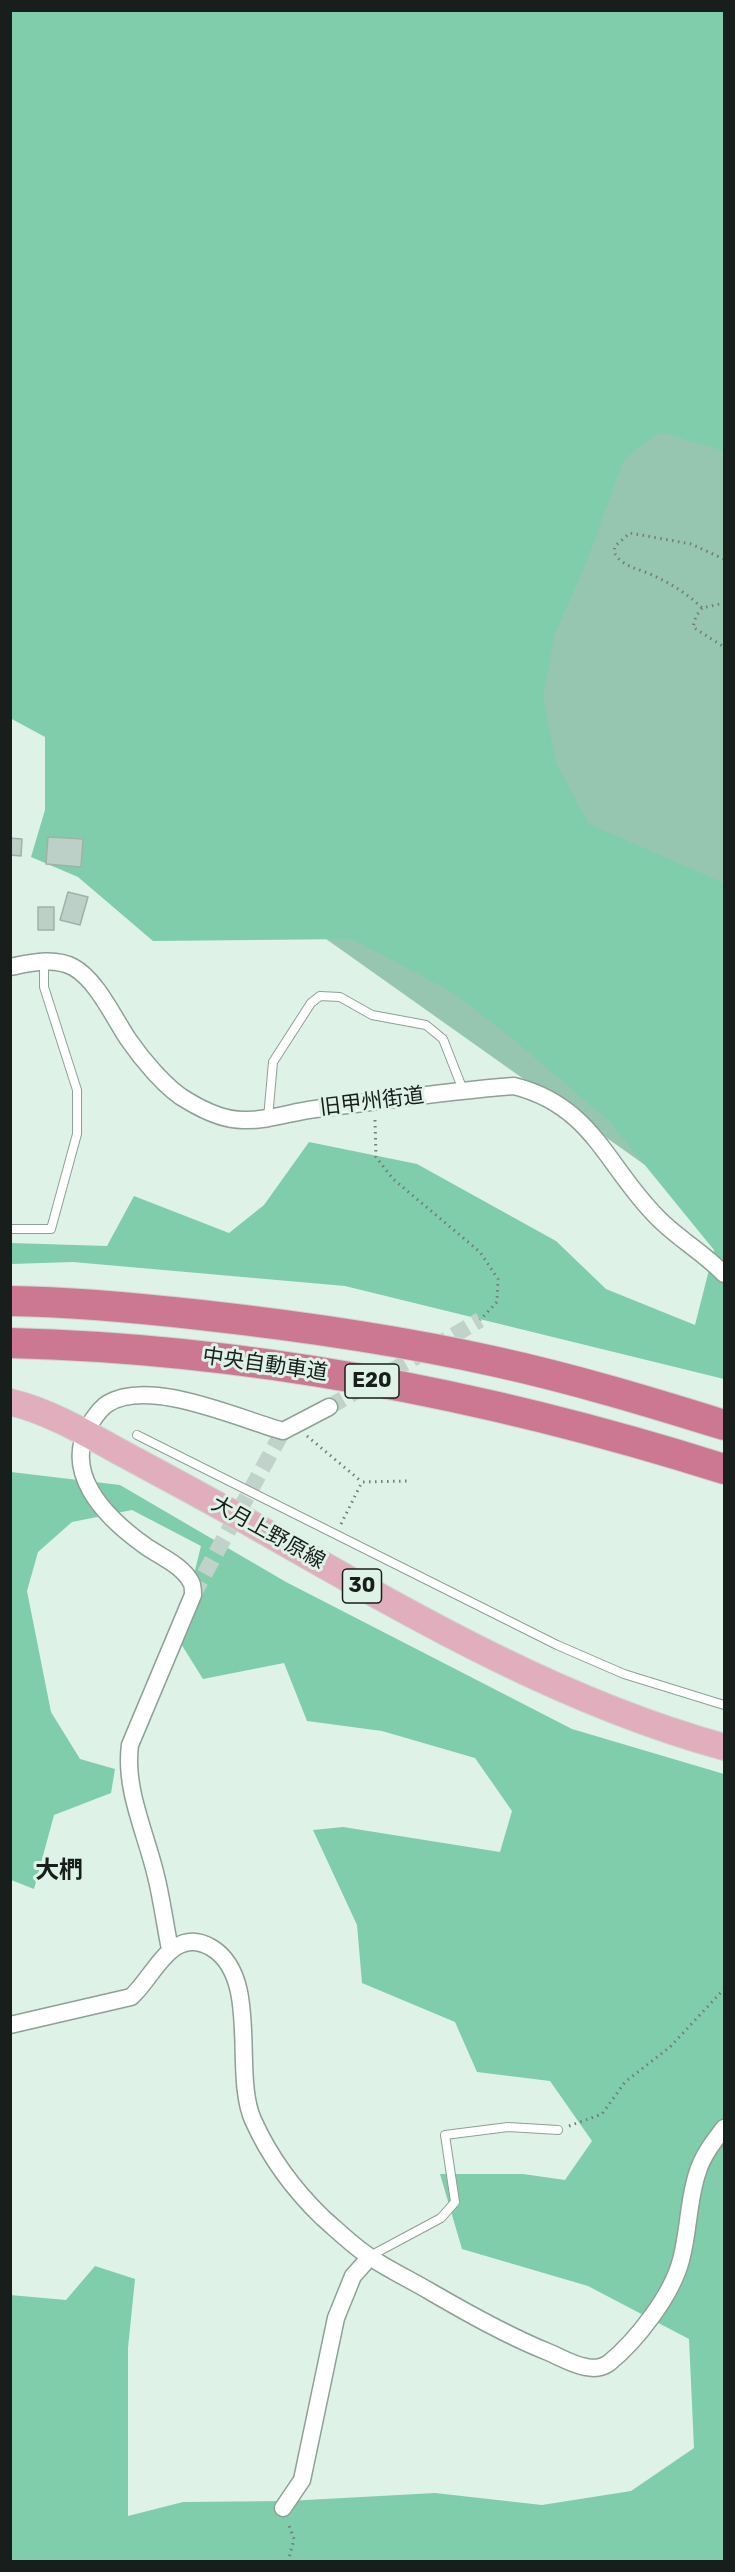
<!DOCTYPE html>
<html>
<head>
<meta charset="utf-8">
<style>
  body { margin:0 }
  #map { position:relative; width:735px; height:2572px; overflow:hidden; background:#def2e8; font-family:Rubik,sans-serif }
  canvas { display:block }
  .frame { position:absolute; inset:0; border:12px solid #171e1b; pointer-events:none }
</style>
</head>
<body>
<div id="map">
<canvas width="735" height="2572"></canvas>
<div class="frame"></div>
</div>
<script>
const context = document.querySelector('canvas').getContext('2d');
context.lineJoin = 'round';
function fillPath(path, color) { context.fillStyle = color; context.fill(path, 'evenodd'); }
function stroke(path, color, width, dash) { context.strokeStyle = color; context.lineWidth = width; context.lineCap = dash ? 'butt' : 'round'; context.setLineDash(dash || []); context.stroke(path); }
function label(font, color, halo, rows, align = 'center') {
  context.font = font + ' Rubik,"Noto Sans JP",sans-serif'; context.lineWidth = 6; context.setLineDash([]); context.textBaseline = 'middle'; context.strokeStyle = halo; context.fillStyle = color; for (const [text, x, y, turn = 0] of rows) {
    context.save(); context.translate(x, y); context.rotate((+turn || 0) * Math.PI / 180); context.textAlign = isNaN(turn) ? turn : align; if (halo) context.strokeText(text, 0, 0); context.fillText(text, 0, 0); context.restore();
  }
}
const green = new Path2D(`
  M724,135V1221L192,844Z`);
const forest = new Path2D(`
  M10,11H724V451L660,432L624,459L586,563L554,636L543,698L556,763L589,824L724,883V1379L345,1286L73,1262L11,1264V1243L107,1246L134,1196L229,1233L264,1205L309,1142L417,1164L556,1241L606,1289L695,1325L714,1250L609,1121L512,1038L452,992L352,939L153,941L78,877L31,857L45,810V737L10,718Z
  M11,1472L120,1485L286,1582L572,1729L724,1774V2561H11L10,2295L66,2300L95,2266L135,2279L128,2348V2516L183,2502L288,2501L435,2493L542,2505L631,2491L694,2448L689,2339L588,2286L462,2249L440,2174H523L565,2180L592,2141L550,2081L477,2072L455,2022L362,1983L357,1925L313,1830L343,1827L500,1852L512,1811L475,1758L382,1731L307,1721L284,1663L203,1679L178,1639L201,1546L132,1510L72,1522L38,1552L27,1591L51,1712L80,1759L115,1769L111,1793L54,1815L34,1889L11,1880Z`);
const building = new Path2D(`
  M48,837L83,839L81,867L46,864Z
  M10,838L22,839L21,856L10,855Z
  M68,892L88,897L80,925L60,920Z
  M38,907H54V930H38Z`);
const streetTunnel = new Path2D(`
  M329,1407L480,1320
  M193,1595L283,1431`);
const path = new Path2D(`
  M724,559L691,544L630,533L615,546L614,552C621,566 636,568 650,574C668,582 687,593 702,608L724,603
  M702,608L696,616L693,627L724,647
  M375,1120L376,1157L393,1179L480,1252L498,1279L497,1302L480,1320
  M307,1436L362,1482
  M341,1524L362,1482L407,1481
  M569,2126L602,2114L625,2082L670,2047L724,1989
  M288,2562L294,2539L288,2523`);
const lane = new Path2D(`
  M268,1118L273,1062L311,1003L320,996L340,997L372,1015L426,1025L443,1039L463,1090
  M10,1229H51L77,1134V1090L44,987V962
  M137,1435L557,1645L624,1674L724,1705
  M370,2256L441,2218L455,2202L445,2135L508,2127L558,2130`);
const street = new Path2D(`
  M10,967C30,963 54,957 73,967C96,979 114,1018 128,1039C141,1058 167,1090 188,1101C203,1110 225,1120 243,1120C268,1121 291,1112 315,1109C381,1101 448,1091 514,1086C593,1106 606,1166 657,1217C677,1238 704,1253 724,1274
  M170,1949C165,1925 162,1900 156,1876C146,1833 124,1789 130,1745L193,1595C193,1591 193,1585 191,1582C182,1565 159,1556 144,1545C105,1517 59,1471 92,1421C96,1415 101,1408 107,1404C149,1377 239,1419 283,1431L329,1407
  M10,2025L131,1997C154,1977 172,1924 212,1948C261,1978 232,2073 253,2120C270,2158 293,2189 323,2218C338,2231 353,2246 370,2257C389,2270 411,2280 431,2292C469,2314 508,2336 548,2352C560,2357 573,2365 586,2367C595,2369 602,2368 609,2363C637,2340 672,2295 681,2260C689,2231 688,2199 698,2171C703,2155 714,2141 724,2128
  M283,2508L302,2480L336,2318L353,2276L370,2257`);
const primary = new Path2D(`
  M10,1402C48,1411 84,1432 118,1451C159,1473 200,1495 241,1518C396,1606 552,1700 724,1747`);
const highway = new Path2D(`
  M10,1301C74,1302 138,1308 201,1315C300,1326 399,1340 497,1362C574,1379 650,1402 724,1425
  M10,1343C254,1349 493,1396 724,1469`);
const shields = [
  [372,1381,54],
  [362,1586,39]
];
const shieldNames = [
  ["E20",372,1381],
  ["30",362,1586]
];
const streetNames = [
  ["旧甲州街道",372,1102,-7],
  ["中央自動車道",265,1365,8],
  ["大月上野原線",268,1533,29]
];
const quarterNames = [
  ["大椚",59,1871]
];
fillPath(green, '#96c6b0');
fillPath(forest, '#7fcdab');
fillPath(building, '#bdd0c7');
stroke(building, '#9fb2a9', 1.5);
stroke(streetTunnel, '#c0d2c9', 16, [16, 8]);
stroke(lane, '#8ea097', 10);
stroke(street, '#8ea097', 19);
stroke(primary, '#d1d2d1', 28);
stroke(highway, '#d1d2d1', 32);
stroke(path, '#717e78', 3, [1.5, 4.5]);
stroke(lane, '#fff', 8);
stroke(street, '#fff', 16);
stroke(primary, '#e1aebe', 26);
stroke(highway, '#cd7893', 30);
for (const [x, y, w] of shields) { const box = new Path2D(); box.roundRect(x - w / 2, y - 17, w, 34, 4.5); context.fillStyle = '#def2e8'; context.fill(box); stroke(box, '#171e1b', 1.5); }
label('bold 20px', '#171e1b', null, shieldNames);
label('21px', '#171e1b', '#def2e8', streetNames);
label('bold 24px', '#171e1b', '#def2e8', quarterNames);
</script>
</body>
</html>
